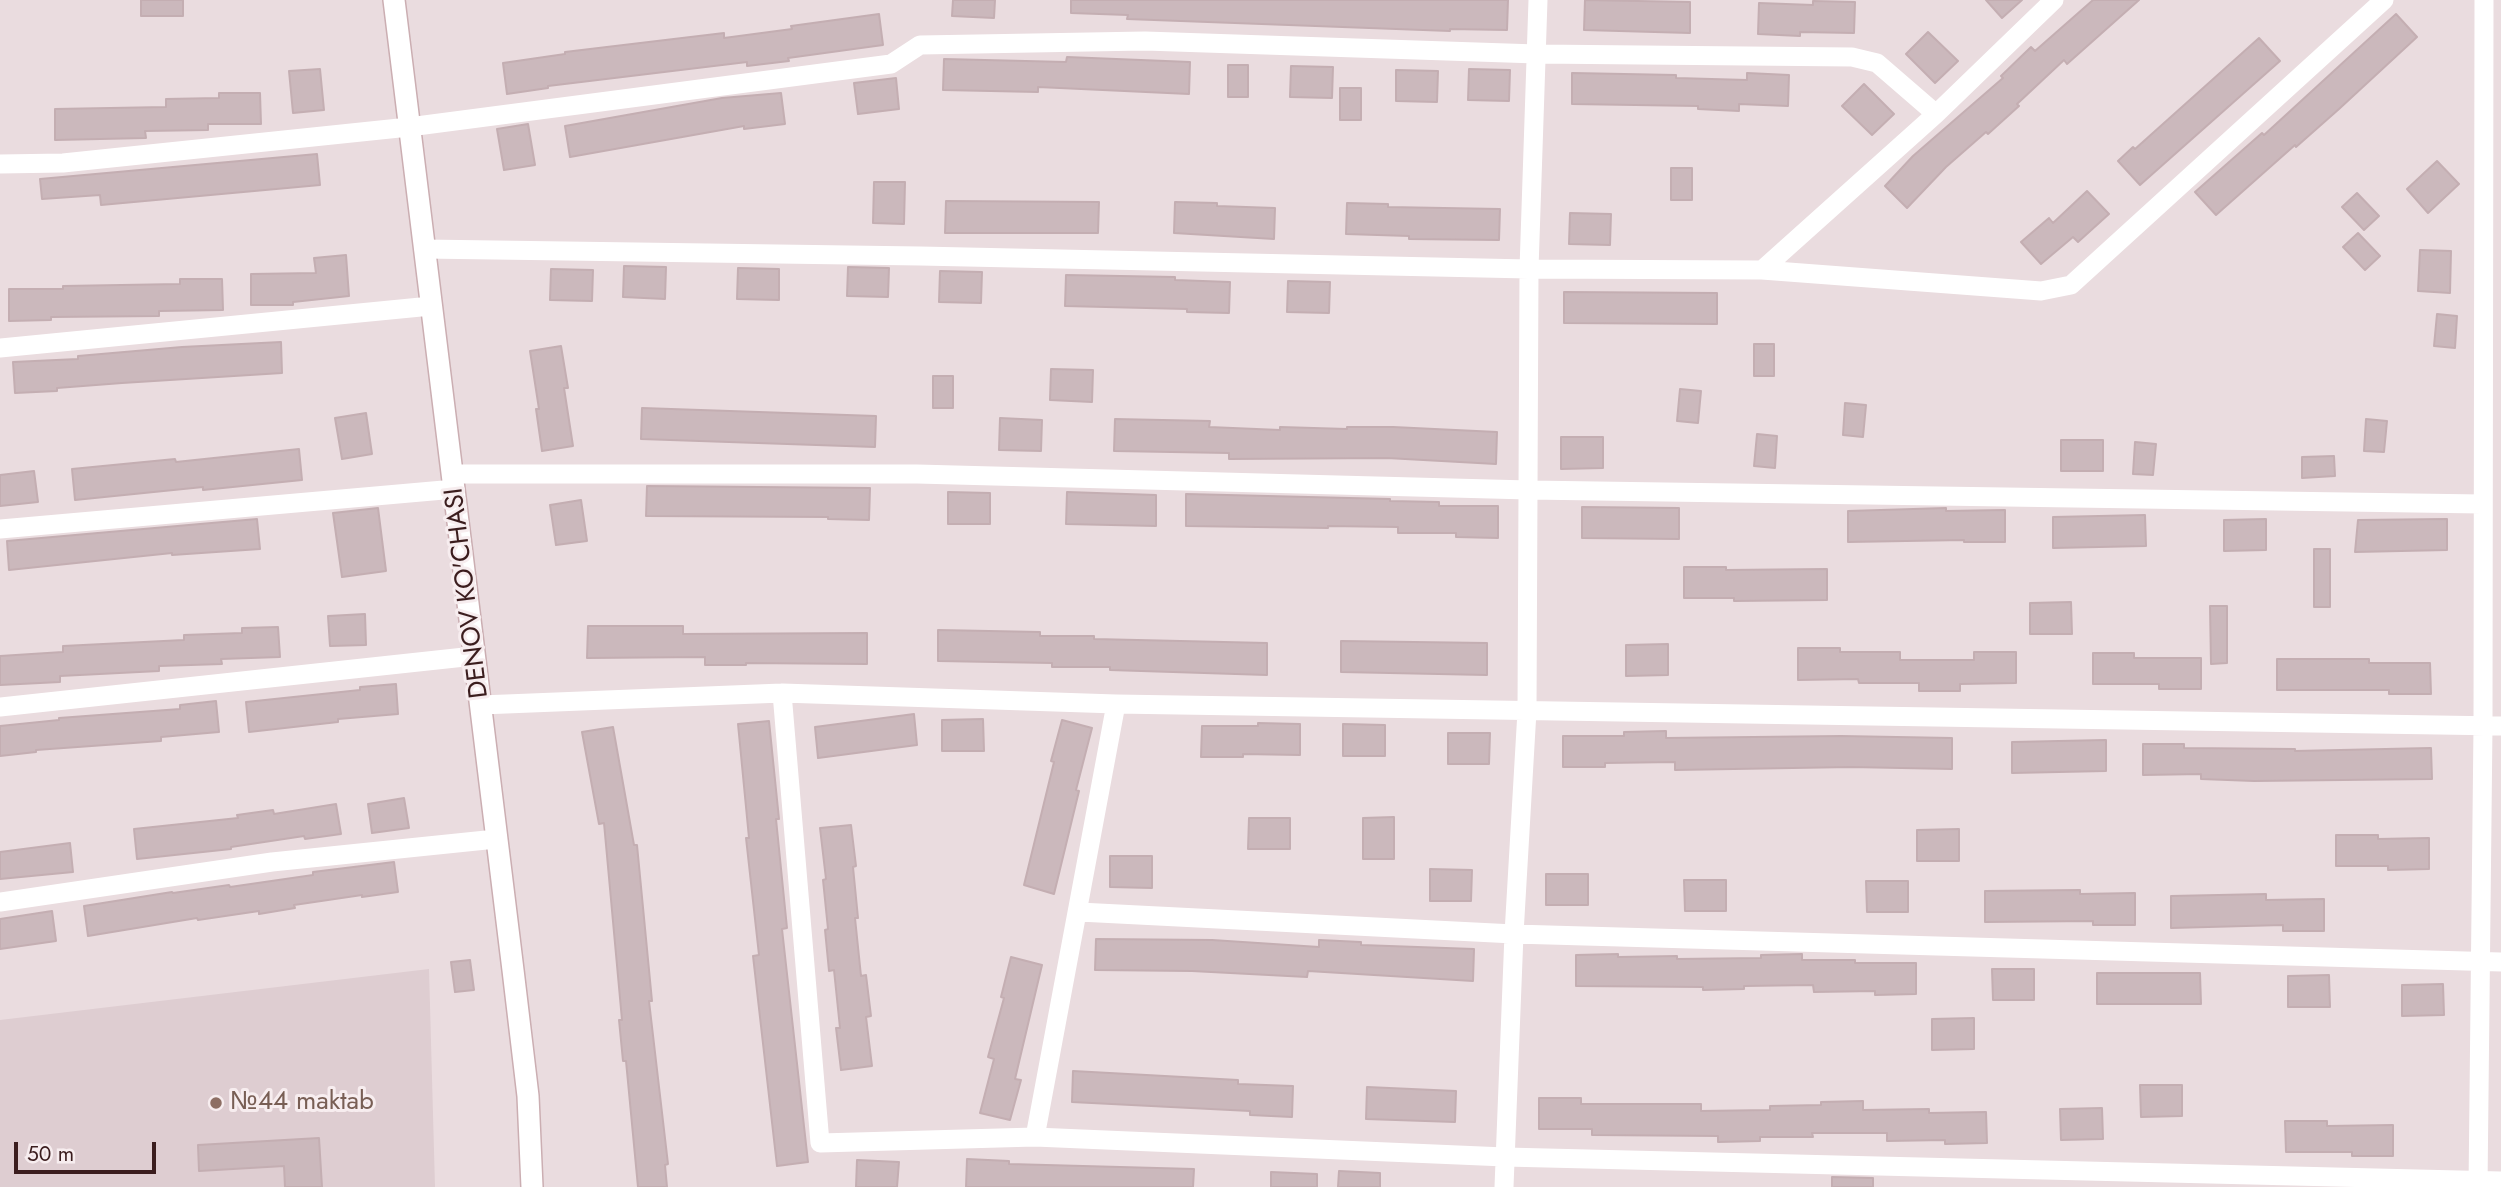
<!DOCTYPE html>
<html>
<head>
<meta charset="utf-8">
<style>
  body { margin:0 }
  #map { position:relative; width:2501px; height:1187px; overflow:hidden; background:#eadcdf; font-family:Jost,sans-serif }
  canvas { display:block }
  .scale { position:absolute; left:14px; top:1142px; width:142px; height:32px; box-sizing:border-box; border:4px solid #3b1d1e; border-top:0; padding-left:9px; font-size:21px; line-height:24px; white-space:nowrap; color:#3b1d1e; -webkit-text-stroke:5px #f7edef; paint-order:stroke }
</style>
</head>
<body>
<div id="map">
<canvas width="2501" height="1187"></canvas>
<div class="scale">50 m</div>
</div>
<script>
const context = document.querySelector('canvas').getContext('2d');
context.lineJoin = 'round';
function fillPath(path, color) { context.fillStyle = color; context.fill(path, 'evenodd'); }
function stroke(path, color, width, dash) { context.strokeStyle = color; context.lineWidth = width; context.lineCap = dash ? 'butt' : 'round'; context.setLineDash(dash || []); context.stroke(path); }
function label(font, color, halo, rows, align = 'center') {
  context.font = font + ' Jost,sans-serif'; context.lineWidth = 6; context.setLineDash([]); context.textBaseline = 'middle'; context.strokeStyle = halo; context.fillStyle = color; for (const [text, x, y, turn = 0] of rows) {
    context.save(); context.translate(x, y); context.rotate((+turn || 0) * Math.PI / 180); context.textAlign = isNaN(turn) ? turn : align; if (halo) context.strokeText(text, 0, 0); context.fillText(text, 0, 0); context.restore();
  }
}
const built = new Path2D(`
  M429,969L435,1187H0V1020Z`);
const building = new Path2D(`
  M141,0H183V16H141Z
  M953,0H995L994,18L952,16Z
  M1071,0H1508L1507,30L1450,29V31L1127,19L1128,15L1071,13Z
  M1585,0L1690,2V33L1584,30Z
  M1986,0H2022L2002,18Z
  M2093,0H2139L2067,64L2064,60L2017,104L2019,106L1988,134L1986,132L1946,167L1907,208L1885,186L1913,156L2003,78L2001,76L2031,47L2035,51Z
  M1813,1L1855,2L1854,33L1800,32V36L1758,34L1759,3L1813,5Z
  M879,14L883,45L788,58L789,61L747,66V62L548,86V88L507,94L503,63L565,54V52L724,33V38L792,29L791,26Z
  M2396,14L2417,37L2339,109L2296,147L2295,145L2216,215L2195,192L2262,133L2264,135Z
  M1928,32L1958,61L1935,83L1906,54Z
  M2259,38L2280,61L2140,185L2118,161L2133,147L2135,149Z
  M1067,57L1190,62L1189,94L1038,87V92L943,90L944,59L1066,62Z
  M1228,65H1248V97H1228Z
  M1291,66L1333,67L1332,98L1290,97Z
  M320,69L324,110L293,113L289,71Z
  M1469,69L1510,70L1509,101L1468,100Z
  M1396,70L1438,71L1437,102L1396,101Z
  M1572,73L1676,75V78L1747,80V73L1789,75L1788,106L1739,104V111L1698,109V106L1572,104Z
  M896,78L899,109L858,114L854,83Z
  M1864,84L1894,114L1872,135L1842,106Z
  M1340,88H1361V120H1340Z
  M219,93H260L261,124H208V130L145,131L146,138L55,140V109L166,107V99L219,98Z
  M781,93L785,124L744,129V126L570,157L565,126L722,98Z
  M528,124L535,165L504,170L497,129Z
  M317,154L320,185L101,205L100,195L42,199L40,179Z
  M2437,161L2459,184L2428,213L2407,189Z
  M1671,168H1692V200H1671Z
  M874,182H905L904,224L873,223Z
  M2087,191L2109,214L2078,242L2073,237L2041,264L2021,242L2049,218L2053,223Z
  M2357,193L2379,216L2364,230L2342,207Z
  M946,201L1099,202L1098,233H945Z
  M1175,202L1217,203V206L1275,208L1274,239L1174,233Z
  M1347,203L1388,204V207L1500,209L1499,240L1409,239V236L1346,234Z
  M1570,213L1611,214L1610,245L1569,244Z
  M2358,233L2380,256L2365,270L2343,247Z
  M2420,250L2451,251L2450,293L2418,291Z
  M346,255L349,296L293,302V305H251V274L316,273L314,258Z
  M624,266L666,267L665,299L623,297Z
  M848,267L889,268L888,297L847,296Z
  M738,268L779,269V300L737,299Z
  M551,269L593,270L592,301L550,300Z
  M940,271L982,272L981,303L939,302Z
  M1066,275L1175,277V280L1230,282L1229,313L1187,312V309L1065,306Z
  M180,279H222L223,310L159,311V316L51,317V320L9,321V289H63V286L180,284Z
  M1288,281L1330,282L1329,313L1287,312Z
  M1564,292L1717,293V324L1564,323Z
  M2437,314L2457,316L2455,348L2434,346Z
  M281,342L282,373L122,383L57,388V391L15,393L13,362L78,359V356L182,347Z
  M1754,344H1774V376H1754Z
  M561,346L568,388H564L573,446L542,451L536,409H539L530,351Z
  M1051,369L1093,370L1092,402L1050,400Z
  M933,376H953V408H933Z
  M1680,389L1701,391L1698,423L1677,421Z
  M1845,403L1866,405L1863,437L1843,435Z
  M642,408L876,416L875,447L641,439Z
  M366,413L372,454L342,459L335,418Z
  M1000,418L1042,420L1041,451L999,450Z
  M1115,419L1210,421L1209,427L1280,430V427L1347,429V427H1393L1497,432L1496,464L1387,458L1229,459V453L1114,451Z
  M2366,419L2387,421L2384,452L2364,451Z
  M1757,434L1777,436L1775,468L1754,466Z
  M1561,437H1603V468L1561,469Z
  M2061,440H2103V471H2061Z
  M2135,442L2156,444L2153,475L2133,474Z
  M299,449L302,480L203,490V487L75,500L72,469L175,459L176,462Z
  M2334,456L2335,476L2302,478V457Z
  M34,471L38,502L0,506V475Z
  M647,486L870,488L869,520L828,519V517L646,516Z
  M948,492L990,493V524H948Z
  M1067,492L1156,495V526L1066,524Z
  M1186,494L1390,499V501L1439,502V506H1498V538L1456,537V533H1398V527L1328,526V528L1186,526Z
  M581,500L587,541L556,545L550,505Z
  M1582,507L1679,508V539L1582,538Z
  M378,508L386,571L342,577L333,513Z
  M1946,508V511L2005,510V542H1964V540L1848,542V511Z
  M2145,515L2146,546L2053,548V517Z
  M257,519L260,549L172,555V553L9,570L7,541Z
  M2266,519V550L2224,551V520Z
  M2447,519V550L2355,552L2358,520Z
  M2314,549H2330V607H2314Z
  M1684,567H1726V570L1827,569V600L1734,601V598H1684Z
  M2071,602L2072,634H2030V603Z
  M2210,606H2227V663L2211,664Z
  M365,614L366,645L330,646L328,616Z
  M588,626H683V634L867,633V664L746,663V665H705V657L587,658Z
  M278,627L280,657L221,659L222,664L159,666V671L60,676V682L0,685V656L63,652V646L184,640V635L242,633V628Z
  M938,630L1040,632V636H1094V639L1267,643V675L1110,670V667H1052V663L938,661Z
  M1341,641L1487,643V675L1341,672Z
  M1668,644V675L1626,676V645Z
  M1798,648H1840V652H1900V660H1974V652H2016V683L1960,684V691H1919V683H1859L1858,679L1798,680Z
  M2093,653H2134V658H2201V689H2159V684H2093Z
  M2277,659H2369V663H2430L2431,694H2389V690H2277Z
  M396,684L398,714L338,719V722L249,732L246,702L360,690V687Z
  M216,701L219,732L161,737V741L36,750V752L0,756V726L59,720V718L180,709V705Z
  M914,714L917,745L818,758L815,727Z
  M983,719L984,751H942V720Z
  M1062,720L1092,728L1076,790L1079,791L1054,894L1024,885L1054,762L1051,761Z
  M769,721L779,819H776L787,928L782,929L808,1162L777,1166L753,956L759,955L746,838H749L738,724Z
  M1258,723L1300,724V755L1243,754V757H1201L1202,726H1258Z
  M1343,724L1385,725V756H1343Z
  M613,727L634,845H637L652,1001H649L668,1164L665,1165L667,1187H638L626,1061H623L619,1020H622L604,823L599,824L582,732Z
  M1666,731V738L1841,736L1952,738V769L1851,767L1675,770V762L1605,763V767H1563V736H1624V732Z
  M1448,733H1490L1489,764H1448Z
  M2106,740V771L2012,773V742Z
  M2143,744H2184V748L2295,749V751L2431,748L2432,779L2254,781L2201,779V774L2143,775Z
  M404,798L409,828L372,833L368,804Z
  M336,804L341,834L305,839L304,836L231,847V849L137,859L134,829L238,818L237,815L273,810L274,814Z
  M1394,817V859H1363V818Z
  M1249,818H1290V849H1248Z
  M851,825L856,866L853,867L858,918H855L861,976L866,975L871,1016L866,1017L872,1066L841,1070L836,1028H840L834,970L829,971L825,930L828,929L823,880L826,879L820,828Z
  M1959,829V861H1917V830Z
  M2336,835H2378V839L2429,838V869L2388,870V866H2336Z
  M70,843L73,872L0,879V852Z
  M1110,856H1152V888L1110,887Z
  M394,862L398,892L362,897V895L294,905L295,908L259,914V911L198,920L197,918L88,936L84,906L172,892L173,893L229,885L230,887L313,875V872Z
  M1430,869L1472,870L1471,901H1430Z
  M1546,874H1588V905H1546Z
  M1684,880H1726V911H1685Z
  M1866,881H1908V912H1867Z
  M2080,890V894L2135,893V925H2093V921L1985,922V891Z
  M2266,894V900L2324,899V931H2283V925L2171,928V896Z
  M52,911L56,941L0,949V919Z
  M1096,939L1212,940L1319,947V940L1361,942V945L1474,949L1473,981L1308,971L1307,977L1192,971L1095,970Z
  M1618,954V957L1677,956V959L1761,958V955L1802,954V960H1855V963H1916V994L1875,995V991L1814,992L1813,985L1744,986V989L1703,990V987L1576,986V955Z
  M1011,957L1042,965L1015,1079L1021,1080L1010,1120L980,1113L994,1059L988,1057L1004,998L1001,997Z
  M470,960L474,990L455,992L451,962Z
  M1992,969H2034V1000H1993Z
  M2097,973H2200L2201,1004H2097Z
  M2329,975L2330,1007H2288V976Z
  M2443,984L2444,1015L2402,1016V985Z
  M1974,1018V1049L1932,1050V1019Z
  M1073,1071L1238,1080V1084L1293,1086L1292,1117L1250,1115V1111L1072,1102Z
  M2140,1085H2182V1116L2141,1117Z
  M1367,1087L1456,1091L1455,1122L1366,1119Z
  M1539,1098H1581V1104H1701V1111L1770,1110V1106L1821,1105V1102L1863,1101V1110L1929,1109V1113L1986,1112L1987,1143L1945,1144V1140L1887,1141V1133H1812L1813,1137H1760V1141L1718,1142V1136L1592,1135V1129H1539Z
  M2102,1108L2103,1139L2061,1140L2060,1109Z
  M2285,1121H2327V1126L2393,1125V1156H2352V1152H2286Z
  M319,1138L322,1187H285L284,1166L199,1171L198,1145Z
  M967,1159L1009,1161V1164L1194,1169L1193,1187H966Z
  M857,1160L899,1162L897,1187H856Z
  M1339,1171L1380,1173V1187H1338Z
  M1271,1172L1317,1174V1187H1271Z
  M1832,1177L1873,1178V1187H1832Z`);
const street = new Path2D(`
  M0,164L63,163L409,127L891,64L920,45L1145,41L1537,54L1852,57L1877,63L1936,114
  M424,249L920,256L1529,269L1762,270L2041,291L2071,285L2384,0
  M1762,270L1936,114L2054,0
  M0,348L431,306
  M454,474H917L1529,490L2482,504
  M0,529L455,489
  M782,693L820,1143L1035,1137L1505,1157L2501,1181
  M481,705L782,693L1116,704L2501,726
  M0,707L474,656
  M0,902L272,862L496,839
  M1079,912L1514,934L2501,962
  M1035,1137L1116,704
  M1504,1187L1514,934L1527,711L1529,269L1538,0
  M2478,1187L2483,726L2484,0`);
const secondary = new Path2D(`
  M394,0L513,970L528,1096L532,1187`);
const markers = [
  [216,1103,7,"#8d6e63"]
];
const streetNames = [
  ["DENOV KO'CHASI",468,593,-97]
];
const educationNames = [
  ["№44 maktab",230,1103]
];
fillPath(built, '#decdd1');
fillPath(building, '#cbb8bc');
stroke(building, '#c4aeb2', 2);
stroke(secondary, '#cbaeb2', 24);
stroke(street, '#fff', 19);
stroke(secondary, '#fff', 21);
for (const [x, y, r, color] of markers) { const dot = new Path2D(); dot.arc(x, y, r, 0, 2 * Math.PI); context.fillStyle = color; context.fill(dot); stroke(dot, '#f7edef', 2.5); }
label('26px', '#3b1d1e', '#f7edef', streetNames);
label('26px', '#785e54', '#f7edef', educationNames, 'left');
</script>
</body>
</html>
